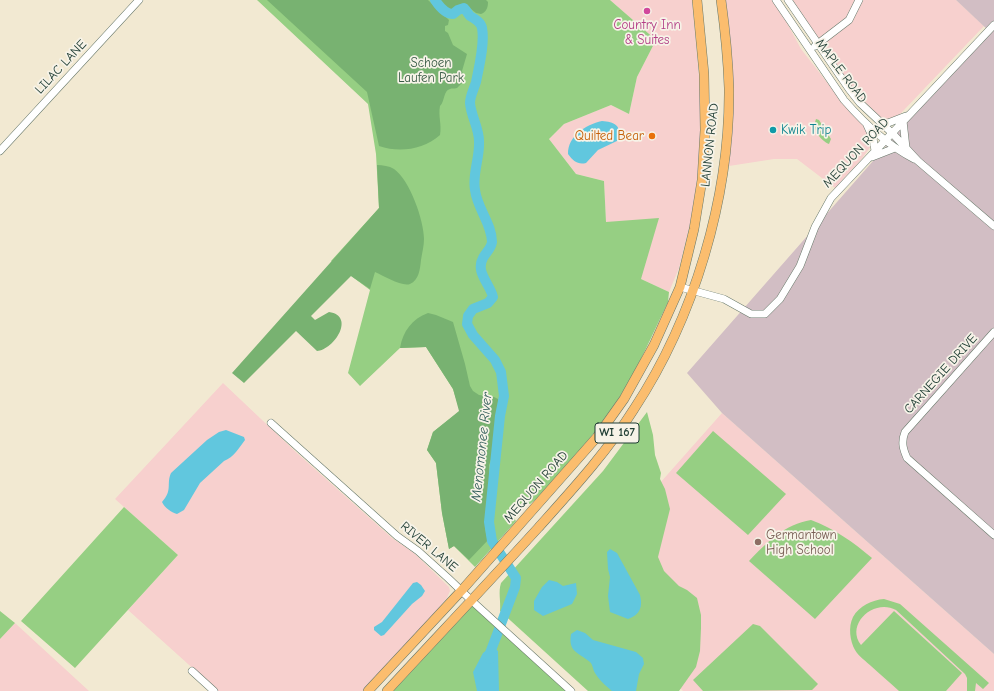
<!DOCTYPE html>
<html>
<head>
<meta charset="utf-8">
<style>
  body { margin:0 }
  canvas { display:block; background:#f2e9d2 }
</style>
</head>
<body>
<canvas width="994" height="691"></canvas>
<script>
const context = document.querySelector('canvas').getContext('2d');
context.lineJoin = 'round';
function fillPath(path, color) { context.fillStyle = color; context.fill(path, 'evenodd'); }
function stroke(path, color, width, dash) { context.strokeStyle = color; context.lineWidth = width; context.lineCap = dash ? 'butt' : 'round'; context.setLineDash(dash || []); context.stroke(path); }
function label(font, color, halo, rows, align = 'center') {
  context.font = font + ' "Comic Neue",sans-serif'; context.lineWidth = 3.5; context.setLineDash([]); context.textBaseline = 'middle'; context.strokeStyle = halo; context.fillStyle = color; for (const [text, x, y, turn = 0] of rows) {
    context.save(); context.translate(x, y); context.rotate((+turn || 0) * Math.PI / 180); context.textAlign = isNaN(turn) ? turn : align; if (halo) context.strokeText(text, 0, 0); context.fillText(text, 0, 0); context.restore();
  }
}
const built = new Path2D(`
  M610,0H692L700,87L705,108L696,188L690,224L679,268L669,292L641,279L606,222L604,181L576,174L549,139L564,124L611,105L629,114L637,77L656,40Z
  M725,0H772L786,21L801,49L840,99L865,127L870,136L871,146L861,160L835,188L797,159H774L729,166L732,92Z
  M792,0H956L984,26L904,110L898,116L888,120L882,119L853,90Z
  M223,383L298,454L392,538L414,553L449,587L450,591L447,598L423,627L363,691H218L128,610L178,555L115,499Z
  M722,413L994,654V691H683L675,683L663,588L651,528L652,492Z
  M15,623L89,691H0V639Z`);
const industrial = new Path2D(`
  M956,0H994V654L722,413L687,373L923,104L990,32Z`);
const green = new Path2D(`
  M257,0H610L656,40L637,77L629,114L611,105L564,124L549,139L576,174L604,181L606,222L659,218L641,279L669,292L668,302C653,333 639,366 621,395C597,433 566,466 536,499L530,504L527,503L515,516L514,518L516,521L475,567L454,546L449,549L442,513L436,463L427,450L433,432L460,411L453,389L426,347L400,348L360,386L348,373L370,290L331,261L379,208L376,154L368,104Z
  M816,119L819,120L831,139L829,144C820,140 812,129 816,119Z
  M647,412L653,435L655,455L661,473L660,479L665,489L670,509L658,557L664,571L679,586L687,590L697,598L701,615V628L700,651L696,667L679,691H588L500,611C501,601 498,592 501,583L603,471Z
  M713,431L786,494L748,535L676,473Z
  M124,507L178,555L75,668L21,621Z
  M811,520C835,529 853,542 872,558L815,619L749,561C767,542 785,524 811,520Z
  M884,599L900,604L989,683L983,689L976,683L975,691H967V678L965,674L896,610C874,598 845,624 861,645L894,611L962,673L946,691H899C890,683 880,674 871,666C866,661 859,657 855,650C850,641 848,627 853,617C859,606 872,600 884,599Z
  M472,601L571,691H387Z
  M0,611L15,623L0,639Z
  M753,624L760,626L818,684L812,690L703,691L693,680Z`);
const forest = new Path2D(`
  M267,0H428L449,20L448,25L445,26V31L448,33L453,45L467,54L462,71L464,76L463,82L457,88C454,89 452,88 450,89C443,91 445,101 440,106C438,116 442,125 440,135C423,150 399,153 379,146L367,92Z
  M439,0H486L488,2C488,8 486,12 481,14L476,13L467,6L460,7L451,12Z
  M377,165C383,165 389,166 394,169C410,180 424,221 424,239C424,246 422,253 421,260C420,269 419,280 410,284C402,287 384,276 375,272L370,289L351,276L311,316L315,320L329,312C356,316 334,350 317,351L296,331L244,383L232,373L379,208Z
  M428,313L436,315L453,322L465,364L470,386L473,391L479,395L494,397L498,399L499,405V412L494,432V451L489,465V491L485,526L486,533L489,539L469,560L454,546L449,549L442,513L436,463L427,450L433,432L459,411L453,389L426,347L400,348C403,331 412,319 428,313Z`);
const water = new Path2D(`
  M602,121C614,122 622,125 619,140L598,150L586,163C578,165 573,161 568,154C568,136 585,125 602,121Z
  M226,430L244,437L245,440C239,448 234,457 224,461L200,483L184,510L177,514C171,512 165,508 162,502C173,490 166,484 171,473L207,440L219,432Z
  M610,549L617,553L640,595C643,607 640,615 628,619L610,612L608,596L610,577L608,569L607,552Z
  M549,580L557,582L563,586L576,583L577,594L572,604L543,616L534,610V601L542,587Z
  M417,582L421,585L425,591L422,596L412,604L384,635L381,636L374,630V627L382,622L413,583Z
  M577,630L585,633L593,640L636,652L643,658L644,664L639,674L636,691H612C606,686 599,680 595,673C593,670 593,665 590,662C578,652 568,652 571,634Z
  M492,646L498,651L499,691H477L473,672L483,653Z`);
const river = new Path2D(`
  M435,0C439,6 446,14 453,14L458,10L464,8C467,11 468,14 470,16C475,19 481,22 482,28C485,43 479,67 476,82C474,89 470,96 470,103C471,116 479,128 479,141C480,158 472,174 475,190C477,208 492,224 492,242C491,249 486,252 483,258C475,272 490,284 493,297L488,303L473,309L468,316L467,324L473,335L495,360L501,372L504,396L500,416L489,522L492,541L516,578L515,587L490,653V659`);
const minor = new Path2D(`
  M776,0L844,100C864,123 887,145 914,159
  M788,0L849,89L860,103L892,133L918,161L994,226
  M815,46L849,20L859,0
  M903,121L906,148
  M881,122L888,123L906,116
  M867,125L873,138L875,151
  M0,151L139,0
  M872,157L895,148
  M680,287L724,299L751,314H765L780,299L800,266L815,227L831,198L994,25
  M994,332L905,432C901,442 903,449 907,458L994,535
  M271,423L397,536L418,551L448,578L472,601L571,691
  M192,671L214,691`);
const major = new Path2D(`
  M368,691L462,590L597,437L624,399L654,345L680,287L694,229L702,180L705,130L704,74L697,0
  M387,691C437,637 488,583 538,528C572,490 607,452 634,409C694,318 730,198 729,88C728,59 725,29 721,0`);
const markers = [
  [647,11,4,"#d1479c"],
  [773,130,4,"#0f9aa8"],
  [652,136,4,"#e8710a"],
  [758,542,4,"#8d6e63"]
];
const shields = [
  [617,433,44]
];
const shieldNames = [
  ["WI 167",617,433]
];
const hotelNames = [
  ["Country Inn",647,25],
  ["& Suites",647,40]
];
const parkNames = [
  ["Schoen",431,63],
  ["Laufen Park",431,78]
];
const streetNames = [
  ["LILAC LANE",61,67,-47],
  ["MAPLE ROAD",841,71,53],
  ["LANNON ROAD",710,145,-84],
  ["MEQUON ROAD",856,153,-47],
  ["CARNEGIE DRIVE",941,374,-48],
  ["MEQUON ROAD",536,487,-49],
  ["RIVER LANE",429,547,40]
];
const cultureNames = [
  ["Kwik Trip",781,130]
];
const foodNames = [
  ["Quilted Bear",644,136]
];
const educationNames = [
  ["Germantown",766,535],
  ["High School",766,550]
];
const waterNames = [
  ["Menomonee River",482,447,-84]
];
fillPath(built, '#f7d0ce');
fillPath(industrial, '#d2bec4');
fillPath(green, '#96cf83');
fillPath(forest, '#78b271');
fillPath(water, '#61c7de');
stroke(river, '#61c7de', 10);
stroke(minor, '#69796b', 8);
stroke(major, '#69796b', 10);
stroke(minor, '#fff', 7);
stroke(major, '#fbbd6e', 9);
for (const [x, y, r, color] of markers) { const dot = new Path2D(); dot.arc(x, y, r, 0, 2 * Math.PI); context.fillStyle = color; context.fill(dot); stroke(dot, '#f7f3e8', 1.5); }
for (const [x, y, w] of shields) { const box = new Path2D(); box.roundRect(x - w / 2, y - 10, w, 20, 3); context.fillStyle = '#f7f3e8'; context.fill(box); stroke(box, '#1f3d34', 1); }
label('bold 12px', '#1f3d34', null, shieldNames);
label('13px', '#b23c85', '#f7f3e8', hotelNames);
label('13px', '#375a44', '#f7f3e8', parkNames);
label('13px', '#1f3d34', '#f7f3e8', streetNames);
label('13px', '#0d838f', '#f7f3e8', cultureNames, 'left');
label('13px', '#c56008', '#f7f3e8', foodNames, 'right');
label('13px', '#785e54', '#f7f3e8', educationNames, 'left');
label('italic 14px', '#2c5956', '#f7f3e8', waterNames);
</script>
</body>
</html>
